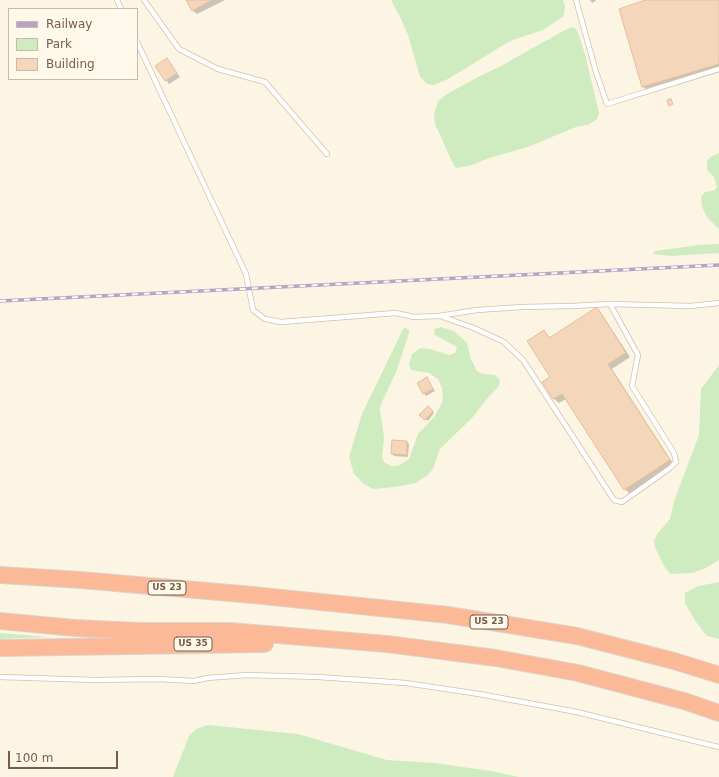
<!DOCTYPE html>
<html>
<head>
<meta charset="utf-8">
<style>
  body { margin:0 }
  #map { position:relative; width:719px; height:777px; overflow:hidden; background:#fdf5e4; font-family:"DejaVu Sans",sans-serif }
  canvas { display:block }
  .legend { position:absolute; left:8px; top:8px; width:130px; height:72px; box-sizing:border-box; background:#fff9eb; border:1px solid #c9baaa; margin:0; padding:5px 7px; list-style:none; font-size:12px; color:#775c48 }
  .legend li { display:flex; align-items:center; gap:8px; height:20px }
  .legend b { width:20px; border:1px solid #c9baaa }
  .scale { position:absolute; left:8px; top:751px; width:110px; height:18px; box-sizing:border-box; border:2px solid #775c48; border-top:0; padding-left:5px; font-size:12px; line-height:14px; white-space:nowrap; color:#775c48; -webkit-text-stroke:3px #fff9eb; paint-order:stroke }
</style>
</head>
<body>
<div id="map">
<canvas width="719" height="777"></canvas>
<ul class="legend">
<li><b style="height:5px;background:#b9a2c8"></b>Railway</li>
<li><b style="height:11px;background:#cfecc1"></b>Park</li>
<li><b style="height:11px;background:#f4d6ba"></b>Building</li>
</ul>
<div class="scale">100 m</div>
</div>
<script>
const context = document.querySelector('canvas').getContext('2d');
context.lineJoin = 'round';
function fillPath(path, color) { context.fillStyle = color; context.fill(path, 'evenodd'); }
const shape = rows => new Path2D(rows.map(r => 'M' + r).join(''));
function trace(path, color, width, dash) { context.strokeStyle = color; context.lineWidth = width; context.lineCap = dash ? 'butt' : 'round'; context.setLineDash(dash || []); context.stroke(path); }
function write(font, color, halo, rows, align = 'center') {
  context.font = font + ' "DejaVu Sans",sans-serif'; context.lineWidth = 4; context.setLineDash([]); context.textBaseline = 'middle'; context.strokeStyle = halo; context.fillStyle = color; for (const [text, x, y, turn = 0] of rows) {
    context.save(); context.translate(x, y); context.rotate((+turn || 0) * Math.PI / 180); context.textAlign = isNaN(turn) ? turn : align; if (halo) context.strokeText(text, 0, 0); context.fillText(text, 0, 0); context.restore();
  }
}
fillPath(shape([
  [391,0,563,0,565,6,564,16,543,30,510,41,448,79,434,85,427,84,420,77,408,35,401,19],
  [573,27,576,29,579,35,586,58,599,113,597,119,588,125,576,127,528,147,489,158,472,165,457,168,454,166,435,124,434,114,438,101,447,94,480,76,501,66,563,31],
  [719,153,719,229,707,217,702,207,701,197,705,192,715,190,717,187,714,177,707,170,707,160,712,156],
  [719,244,719,253,671,256,653,254,655,251,699,245],
  [404,327,409,330,409,333,397,370,382,402,380,409,384,437,382,458,385,463,392,466,398,466,409,459,418,434,434,417,442,403,443,398,442,388,438,379,429,373,411,370,409,364,412,354,420,348,430,349,449,355,455,353,457,347,435,335,434,329,441,327,454,331,467,343,471,359,477,371,483,374,495,375,500,380,499,386,486,400,472,418,440,449,433,469,428,475,416,483,395,487,373,489,364,484,354,474,349,457,362,414],
  [719,365,719,560,706,568,692,573,670,574,664,566,655,547,654,541,657,534,670,519,674,501,699,435,701,389],
  [719,582,719,639,707,636,696,622,685,603,685,593,698,586],
  [0,633,51,637,0,639],
  [208,725,298,734,387,760,435,763,491,771,519,777,173,777,189,736,196,729]
]), '#cfecc1');
fillPath(shape([
  [187,0,225,0,197,14,192,10],
  [590,0,595,0,596,1,592,3],
  [646,0,719,0,719,68,647,90,643,87,620,9],
  [167,59,180,77,169,84,156,66],
  [597,308,601,313,630,357,612,369,674,465,630,494,625,489,566,399,559,403,554,399,544,383,552,377,544,331,550,338],
  [427,378,435,391,426,396,418,383],
  [428,407,434,413,428,421,421,415],
  [393,441,407,442,409,444,408,457,394,456,392,454]
]), '#0003');
const building = shape([
  [186,0,212,0,192,11,186,0],
  [645,0,719,0,719,64,642,87,619,9,645,0],
  [167,58,177,73,165,81,155,66,167,58],
  [671,99,673,104,669,106,667,100,671,99],
  [597,307,626,353,608,364,670,460,624,490,562,394,553,399,542,382,550,377,527,341,544,330,549,338,597,307],
  [427,377,433,389,423,394,417,383,427,377],
  [428,406,433,411,425,420,419,415,428,406],
  [392,440,407,441,407,455,391,454,392,440]
]);
fillPath(building, '#f4d6ba');
trace(building, '#e8bd99', 1);
const lane = shape([
  [117,0,121,9],
  [144,0,179,49,218,69,265,82,327,154],
  [576,0,596,72,607,104,719,69],
  [137,42,246,274,253,310,265,319,281,322,396,313,414,317,439,316,477,310,522,307,572,306,610,304,690,306,719,303],
  [440,316,474,328,504,342,523,360,614,500,622,502,670,468,676,462,674,453,632,386,638,355,610,304],
  [0,677,95,680,158,679,194,681,207,678,247,675,318,677,406,683,479,694,577,712,719,747]
]);
const highway = shape([
  [0,575,81,580,253,595,448,615,577,636,674,661,719,675],
  [0,621,75,628,139,631,229,631,387,644,496,658,578,673,684,701,719,713],
  [0,648,265,644]
]);
trace(lane, '#d2c0ac', 6);
trace(highway, '#dcd5cf', 18);
trace(lane, '#fff', 4.5);
trace(highway, '#fbb997', 16);
const rail = shape([
  [0,301,719,265]
]);
trace(rail, '#b9a2c8', 3.5);
trace(rail, '#fff9eb', 2, [6]);
for (const [x, y, w] of [
  [167,588,38],
  [489,622,38],
  [193,644,38]
]) { const box = new Path2D(); box.roundRect(x - w / 2, y - 7, w, 14, 3); context.fillStyle = '#fff9eb'; context.fill(box); trace(box, '#775c48', 1); }
write('bold 9px', '#775c48', null, [
  ["US 23",167,588],
  ["US 23",489,622],
  ["US 35",193,644]
]);
</script>
</body>
</html>
